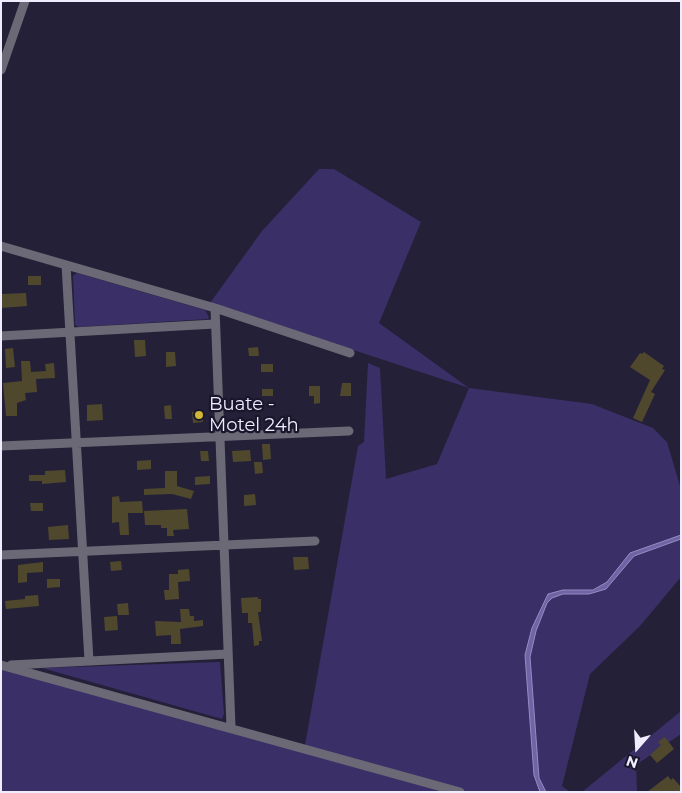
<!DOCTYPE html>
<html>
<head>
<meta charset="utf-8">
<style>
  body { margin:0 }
  #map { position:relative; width:682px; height:793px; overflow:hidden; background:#242037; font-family:Montserrat,sans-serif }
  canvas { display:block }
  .frame { position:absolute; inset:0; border:2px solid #efedfd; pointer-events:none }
  .north { position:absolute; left:612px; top:723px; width:50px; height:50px; -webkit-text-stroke:4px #1a172d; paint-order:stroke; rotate:199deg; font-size:14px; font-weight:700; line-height:20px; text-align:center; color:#efedfd }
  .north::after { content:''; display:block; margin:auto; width:18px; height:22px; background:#efedfd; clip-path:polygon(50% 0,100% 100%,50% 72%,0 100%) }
</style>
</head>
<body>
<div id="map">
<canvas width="682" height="793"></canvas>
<div class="frame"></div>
<div class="north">N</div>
</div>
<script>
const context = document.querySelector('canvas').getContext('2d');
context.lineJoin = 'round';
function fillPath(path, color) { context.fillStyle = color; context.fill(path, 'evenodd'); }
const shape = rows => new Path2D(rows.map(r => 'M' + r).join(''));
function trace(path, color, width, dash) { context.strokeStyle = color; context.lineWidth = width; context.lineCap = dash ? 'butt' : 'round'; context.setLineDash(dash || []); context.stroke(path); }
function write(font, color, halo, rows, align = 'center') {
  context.font = font + ' Montserrat,sans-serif'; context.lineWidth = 4.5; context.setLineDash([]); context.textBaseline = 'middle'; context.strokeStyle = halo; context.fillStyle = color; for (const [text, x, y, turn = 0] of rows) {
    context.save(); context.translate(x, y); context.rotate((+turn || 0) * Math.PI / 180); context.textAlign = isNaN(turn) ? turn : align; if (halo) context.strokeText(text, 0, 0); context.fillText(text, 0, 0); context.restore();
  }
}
fillPath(shape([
  [319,169,334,169,421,222,379,323,469,388,592,404,653,428,667,442,680,486,681,577,640,626,590,674,562,786,570,792,458,792,305,745,358,446,364,442,368,363,380,368,386,479,437,464,469,388,210,303,262,231],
  [77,273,205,310,209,317,208,319,79,327,75,325,73,276],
  [220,662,224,714,222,719,42,668],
  [1,669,450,792,1,792],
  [681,711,681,734,636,765,637,792,582,792]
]), '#3b2f67');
const water = shape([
  [681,535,681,539,634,556,606,589,589,594,563,594,552,598,547,603,536,631,530,657,539,778,546,792,540,792,534,775,525,655,532,628,548,594,563,590,593,590,607,582,630,553,681,535]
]);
fillPath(water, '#6f64a6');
trace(water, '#958dc0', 1);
fillPath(shape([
  [28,276,41,276,41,285,28,285],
  [26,293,27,306,1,308,1,294],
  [134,340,145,340,146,356,135,357],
  [258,347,259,356,249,356,248,348],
  [13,348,15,367,6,368,5,349],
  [166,352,175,352,176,366,166,367],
  [644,352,664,366,662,369,665,370,651,392,655,394,642,422,633,418,650,380,630,367,640,353,642,354],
  [21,361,30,361,31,372,46,371,45,364,54,363,55,378,36,379,37,392,25,393,26,400,17,403,17,416,6,416,3,383,22,381],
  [261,364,273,364,273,372,261,372],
  [342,383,351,383,351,396,340,396],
  [309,386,320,386,320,403,314,404,314,396,309,396],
  [262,389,273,389,273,396,262,396],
  [102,404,103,420,87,421,87,405],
  [171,405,172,419,165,419,164,406],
  [203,411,203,422,193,423,192,412],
  [262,444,270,444,271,459,263,460],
  [250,450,251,461,233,462,232,451],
  [200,451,208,451,209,461,201,461],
  [151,460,151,469,137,470,137,461],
  [254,462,262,462,263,473,255,474],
  [65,470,66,482,42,484,42,481,29,481,29,475,45,475,45,471],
  [165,471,177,471,177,486,194,491,191,499,172,494,144,495,144,489,165,488],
  [210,476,210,484,195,485,195,477],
  [255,494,256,505,244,506,244,495],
  [119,496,120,502,142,501,143,513,128,513,129,535,120,535,119,522,112,523,112,497],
  [30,503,43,503,43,511,31,511],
  [187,509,189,529,173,530,174,536,167,536,167,528,161,528,161,525,145,525,144,511],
  [68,525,69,539,49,540,48,527],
  [293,557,308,557,309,569,294,570],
  [121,561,122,570,111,571,110,562],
  [43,562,43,572,27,573,27,582,18,583,18,565],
  [189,569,190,581,178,582,179,599,165,600,164,590,169,590,169,574,178,574,178,570],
  [47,579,60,579,60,587,47,588],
  [38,595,39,606,6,609,5,601,25,599,25,596],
  [258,597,258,599,261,599,261,612,258,612,262,641,259,641,259,645,254,646,252,623,248,623,248,613,242,613,241,598],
  [128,603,129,615,118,615,117,604],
  [180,609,189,609,190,616,194,616,194,621,203,620,203,626,180,629,181,644,171,644,171,635,156,636,155,621,181,622],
  [117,616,118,630,105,631,104,617],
  [665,737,674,749,657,763,650,755,661,745,658,742],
  [668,776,671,780,673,778,681,787,681,792,647,792]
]), '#4f482d');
trace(shape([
  [1,70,25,1],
  [1,246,215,308,350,353],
  [66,265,89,661],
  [215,308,231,727],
  [1,336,215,324],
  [1,446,349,431],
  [1,555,315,541],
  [1,665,460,792],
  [11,665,228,654]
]), '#6a6975', 9);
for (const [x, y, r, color] of [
  [199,415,5,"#d4b635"]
]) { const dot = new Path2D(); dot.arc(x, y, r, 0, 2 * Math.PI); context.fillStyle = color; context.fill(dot); trace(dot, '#1a172d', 2); }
write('18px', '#efedfd', '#1a172d', [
  ["Buate -",209,405],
  ["Motel 24h",209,426]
], 'left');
</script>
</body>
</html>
